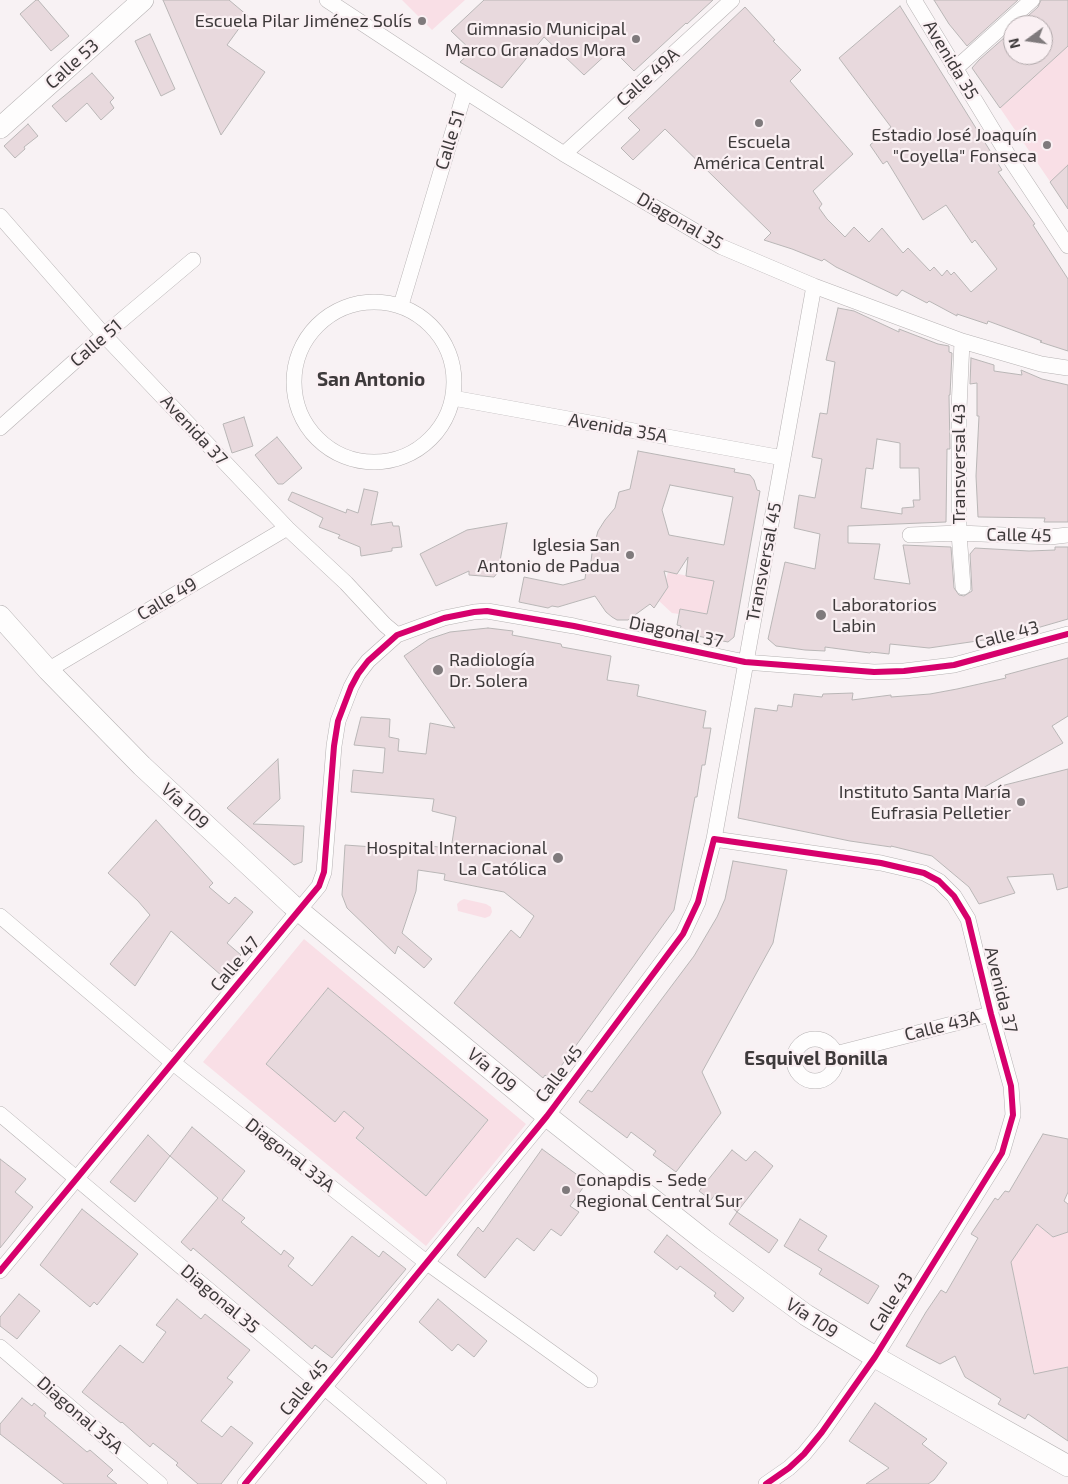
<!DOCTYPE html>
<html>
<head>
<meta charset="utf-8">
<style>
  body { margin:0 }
  #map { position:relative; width:1068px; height:1484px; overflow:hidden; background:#f8f2f4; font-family:"Exo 2",sans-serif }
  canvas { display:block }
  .north { position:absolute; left:1003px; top:15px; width:50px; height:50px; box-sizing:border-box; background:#faf0f3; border:1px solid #afa7a9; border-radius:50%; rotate:256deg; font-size:14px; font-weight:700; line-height:20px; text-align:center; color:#3e3a3b }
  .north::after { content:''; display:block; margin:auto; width:18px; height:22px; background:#7f7a7c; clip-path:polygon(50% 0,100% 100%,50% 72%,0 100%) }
</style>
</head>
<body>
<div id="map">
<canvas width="1068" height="1484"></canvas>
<div class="north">N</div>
</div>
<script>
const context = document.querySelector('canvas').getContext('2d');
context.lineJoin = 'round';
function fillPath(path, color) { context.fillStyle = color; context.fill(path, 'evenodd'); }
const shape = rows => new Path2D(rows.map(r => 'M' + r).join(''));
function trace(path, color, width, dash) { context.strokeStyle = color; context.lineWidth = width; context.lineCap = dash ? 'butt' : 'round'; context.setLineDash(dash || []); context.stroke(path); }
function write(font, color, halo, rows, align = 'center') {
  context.font = font + ' "Exo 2",sans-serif'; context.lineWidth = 4.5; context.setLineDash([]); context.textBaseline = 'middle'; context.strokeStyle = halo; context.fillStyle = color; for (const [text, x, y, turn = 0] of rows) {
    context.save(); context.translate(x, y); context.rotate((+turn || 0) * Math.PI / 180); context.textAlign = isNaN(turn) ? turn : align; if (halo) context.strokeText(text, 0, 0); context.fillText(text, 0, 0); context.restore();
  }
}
fillPath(shape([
  [402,0,465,0,432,30],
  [1068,46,1068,208,1000,108],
  [668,572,714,581,707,614,681,609,679,614,672,613,659,601,668,587,666,579],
  [464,899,486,904,491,907,492,912,490,916,485,918,458,911,457,904,460,901],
  [304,939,526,1124,426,1246,203,1062],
  [328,988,488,1120,426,1196,356,1139,364,1128,344,1111,335,1121,266,1064],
  [1036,1224,1053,1237,1068,1232,1068,1370,1066,1367,1053,1370,1054,1377,1035,1375,1009,1253]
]), '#f9dfe6');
const building = shape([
  [36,0,38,0,69,36,51,51,20,14,36,0],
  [163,0,229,0,248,16,227,45,265,72,221,135,163,0],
  [484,0,713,0,687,24,686,23,634,71,612,49,584,75,544,37,502,88,460,62,472,51,451,31,484,0],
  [934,0,1018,0,967,46,949,24,934,0],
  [1041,0,1068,0,1068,46,1000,108,972,68,979,60,1013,30,1013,55,1043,55,1043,25,1018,25,1038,7,1041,0],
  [900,6,1002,170,998,172,1035,224,1033,225,1068,279,1068,351,1040,342,1042,341,988,321,987,324,957,314,957,316,929,301,927,303,902,290,897,296,836,267,824,259,822,261,792,249,764,240,771,233,665,129,633,160,621,148,640,130,628,118,745,7,775,40,773,41,801,70,790,81,853,154,813,191,822,204,819,208,827,219,845,237,854,227,869,242,882,228,903,253,908,248,930,271,934,267,942,276,947,270,951,275,954,272,971,292,997,269,975,240,972,243,946,205,923,220,887,161,883,164,870,145,891,127,839,58,900,6],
  [150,34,175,89,161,96,135,41,150,34],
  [92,73,114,98,110,102,114,108,101,120,87,103,66,122,52,106,92,73],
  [28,124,38,136,24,147,25,149,15,158,4,146,28,124],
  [1068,165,1068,209,1050,182,1068,165],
  [838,308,854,311,899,332,899,329,938,344,949,346,949,352,952,353,950,395,949,395,950,449,947,449,946,522,848,526,848,543,880,544,874,579,910,584,903,545,951,547,954,588,959,595,964,596,972,591,970,554,975,548,1029,551,1055,550,1055,547,1068,547,1068,619,992,641,991,639,929,648,890,644,889,654,871,652,870,653,825,647,825,651,805,650,776,646,768,639,785,562,815,569,820,534,794,528,799,495,815,498,822,459,812,457,820,413,827,414,835,362,826,360,838,308],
  [877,439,900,443,900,468,919,468,920,500,913,500,914,507,902,508,902,514,861,508,866,468,873,469,877,439],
  [971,358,994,365,994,371,1022,375,1021,370,1042,379,1068,385,1068,522,1044,522,1045,518,978,517,976,476,979,416,977,416,977,383,970,384,971,358],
  [244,417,253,446,232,453,223,424,244,417],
  [277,437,302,468,283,484,278,484,255,455,277,437],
  [638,451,735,469,734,472,750,475,754,480,757,490,760,491,734,637,728,642,692,635,692,632,680,630,681,626,677,625,680,609,707,614,714,581,686,576,688,557,677,574,664,571,668,587,654,608,650,604,628,620,617,620,612,617,606,612,595,596,558,607,552,606,548,608,519,602,524,577,563,585,585,579,586,571,590,570,592,553,598,531,605,520,615,508,619,492,630,489,638,451],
  [670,485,733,497,724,545,669,535,662,510,670,485],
  [364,489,378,492,371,525,392,522,393,526,399,526,402,547,392,548,392,551,361,556,360,547,338,538,340,535,319,527,323,518,288,500,292,492,346,513,347,509,358,513,364,489],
  [507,523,498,572,494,577,469,575,469,571,436,586,420,554,467,530,507,523],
  [488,628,513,631,512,635,561,644,562,647,611,656,607,680,639,685,637,696,706,711,703,728,711,728,705,765,702,765,697,797,695,797,674,910,551,1080,545,1075,543,1078,454,1003,511,930,520,938,534,916,504,892,444,880,445,874,418,870,416,891,402,933,432,959,424,968,398,946,395,954,347,908,342,895,345,845,431,851,432,846,451,849,456,817,432,811,434,799,351,792,353,770,383,773,385,748,354,745,361,717,390,719,389,737,399,739,398,751,426,754,430,723,455,728,404,656,429,639,450,632,488,628],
  [1068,658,1068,716,1052,726,1063,743,981,789,981,791,1068,769,1068,887,1057,890,1053,874,1007,877,1015,893,979,904,969,887,932,856,891,846,891,847,850,841,738,818,755,708,777,711,778,705,792,707,794,694,822,697,823,694,853,693,852,700,891,695,891,697,930,694,957,689,1006,678,1005,675,1068,658],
  [278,759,280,799,253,824,304,826,302,862,294,865,227,808,278,759],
  [156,820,213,883,209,887,229,904,235,897,253,912,227,943,241,955,222,976,171,931,135,986,110,964,150,915,138,901,108,873,156,820],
  [733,861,787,870,773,943,702,1072,721,1113,676,1172,653,1155,656,1151,631,1132,627,1138,579,1102,588,1090,592,1092,694,956,717,917,725,899,733,861],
  [328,988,488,1120,426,1196,356,1138,364,1128,344,1111,335,1122,266,1064,328,988],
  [192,1127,245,1171,222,1200,245,1218,241,1222,281,1255,284,1250,294,1258,288,1266,312,1286,352,1236,379,1257,383,1251,406,1269,332,1358,315,1345,312,1349,193,1248,191,1251,181,1242,218,1198,170,1156,192,1127],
  [1043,1134,1068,1139,1068,1192,1064,1201,1068,1204,1068,1232,1053,1237,1037,1224,1011,1262,1034,1374,1068,1367,1068,1441,1028,1414,1025,1419,998,1404,1001,1399,965,1377,955,1356,940,1364,906,1346,926,1312,941,1290,946,1293,978,1238,971,1234,995,1198,998,1200,1005,1191,1009,1192,1043,1134],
  [148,1135,170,1156,135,1202,110,1182,148,1135],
  [542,1149,587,1182,570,1206,579,1212,561,1236,551,1229,534,1251,517,1238,485,1278,457,1255,478,1227,483,1232,542,1149],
  [732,1150,746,1161,755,1151,773,1166,737,1212,716,1193,711,1200,699,1191,732,1150],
  [0,1159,26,1179,15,1192,33,1207,0,1248,0,1159],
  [82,1209,138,1254,97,1305,94,1302,90,1307,40,1265,82,1209],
  [737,1212,778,1240,769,1253,729,1224,737,1212],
  [800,1219,827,1236,818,1250,879,1286,868,1304,819,1274,822,1269,784,1246,800,1219],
  [667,1235,744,1298,733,1312,714,1296,716,1293,680,1266,677,1270,654,1252,667,1235],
  [19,1294,40,1311,17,1339,0,1326,0,1317,19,1294],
  [177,1299,201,1319,205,1314,250,1350,227,1378,233,1382,201,1421,222,1437,231,1426,253,1443,221,1484,198,1484,176,1465,178,1463,153,1443,150,1447,122,1422,121,1423,82,1392,120,1345,143,1363,166,1332,156,1325,177,1299],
  [438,1299,487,1341,474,1357,458,1344,452,1351,419,1322,438,1299],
  [22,1398,32,1406,34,1403,46,1413,44,1416,87,1452,90,1450,113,1470,107,1476,117,1484,64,1484,0,1434,0,1424,22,1398],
  [875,1403,927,1439,922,1444,947,1463,934,1480,928,1484,866,1484,889,1468,849,1441,875,1403]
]);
fillPath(building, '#e8d9dd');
trace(building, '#b9b6b6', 1);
const street = shape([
  [327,0,465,91,564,154,722,247,814,286,962,341,1041,364,1068,368],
  [914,0,1011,160,1068,246],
  [955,69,1032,0],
  [564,154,732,0],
  [0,216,104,335,287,528,346,583,385,625,397,635],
  '294 382a80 80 0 1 1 160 0a80 80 0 1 1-160 0Z',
  [401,305,465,91],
  [962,341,959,409,959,533,963,587],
  [453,398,783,458],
  [0,428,104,335,193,260],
  [910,535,959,533,1050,537,1068,535],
  [48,670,287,528],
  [714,839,814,286],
  [0,916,172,1062,426,1262,590,1380],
  '794 1060a21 21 0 1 1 42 0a21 21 0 1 1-42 0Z',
  [835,1054,991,1014],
  [0,1114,439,1484],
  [0,1271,319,886,324,872,334,746,338,721,351,687,358,674,368,661,397,635,444,618,474,612,487,611,574,626,745,662,874,672,904,671,954,665,1068,634],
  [0,1347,160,1484],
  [245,1484,547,1116,683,934,698,902,714,839,881,863,924,873,939,881,954,896,968,919,991,1014,1011,1086,1012,1100,1013,1115,1002,1153,875,1357,822,1432,804,1454,789,1468,766,1484]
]);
const secondary = shape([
  [0,128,143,0],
  [0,616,48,670,142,766,291,904,547,1116,704,1240,806,1315,875,1357,1068,1466]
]);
trace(street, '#b7b3b4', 16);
trace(secondary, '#b7b3b4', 22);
trace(street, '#fefdfd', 15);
trace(secondary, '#fefdfd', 21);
trace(shape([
  [0,1271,319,886,324,872,334,746,338,721,351,687,358,674,368,661,397,635,444,618,474,612,487,611,574,626,745,662,874,672,904,671,954,665,1068,634],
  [245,1484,547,1116,683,934,698,902,714,839,881,863,924,873,939,881,954,896,968,919,991,1014,1011,1086,1012,1100,1013,1115,1002,1153,875,1357,822,1432,804,1454,789,1468,766,1484]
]), '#d6006c', 6);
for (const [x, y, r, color] of [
  [422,21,5,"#7f7a7c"],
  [636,39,5,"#7f7a7c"],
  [759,123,5,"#7f7a7c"],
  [1047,145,5,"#7f7a7c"],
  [630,555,5,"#7f7a7c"],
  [821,615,6,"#7f7a7c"],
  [438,670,6,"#7f7a7c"],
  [1021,802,5,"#7f7a7c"],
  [558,858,6,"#7f7a7c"],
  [566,1190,5,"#7f7a7c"]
]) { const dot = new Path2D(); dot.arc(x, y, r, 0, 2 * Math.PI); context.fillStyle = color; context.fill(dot); trace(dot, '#faf0f3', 2); }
write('18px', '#3e3a3b', '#faf0f3', [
  ["Escuela Pilar Jiménez Solís",412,21],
  ["Gimnasio Municipal",626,29],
  ["Marco Granados Mora",626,50],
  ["Estadio José Joaquín",1037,135],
  ["\"Coyella\" Fonseca",1037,156],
  ["Escuela",759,142,"center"],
  ["América Central",759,163,"center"],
  ["Iglesia San",620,545],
  ["Antonio de Padua",620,566],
  ["Laboratorios",832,605,"left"],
  ["Labin",832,626,"left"],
  ["Radiología",449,660,"left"],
  ["Dr. Solera",449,681,"left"],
  ["Instituto Santa María",1011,792],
  ["Eufrasia Pelletier",1011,813],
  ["Hospital Internacional",547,848],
  ["La Católica",547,869],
  ["Conapdis - Sede",576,1180,"left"],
  ["Regional Central Sur",576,1201,"left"]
], 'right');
write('18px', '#3e3a3b', '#faf0f3', [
  ["Avenida 35",951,60,59],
  ["Calle 53",72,64,-42],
  ["Calle 49A",648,77,-42],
  ["Calle 51",450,140,-73],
  ["Diagonal 35",680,221,30],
  ["Calle 51",96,343,-41],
  ["Avenida 35A",618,428,10],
  ["Avenida 37",194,430,47],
  ["Transversal 43",959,464,-90],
  ["Calle 45",1019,535,1],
  ["Transversal 45",764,562,-79],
  ["Calle 49",167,599,-31],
  ["Diagonal 37",676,632,12],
  ["Calle 43",1007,635,-15],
  ["Vía 109",185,806,43],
  ["Calle 47",235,964,-50],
  ["Avenida 37",1001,990,76],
  ["Calle 43A",942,1026,-14],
  ["Vía 109",492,1070,40],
  ["Calle 45",559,1074,-53],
  ["Diagonal 33A",290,1155,38],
  ["Diagonal 35",220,1299,40],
  ["Calle 43",891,1302,-58],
  ["Vía 109",812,1318,33],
  ["Calle 45",304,1388,-51],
  ["Diagonal 35A",80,1415,41]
]);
write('bold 19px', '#3e3a3b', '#faf0f3', [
  ["San Antonio",371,380],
  ["Esquivel Bonilla",816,1059]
]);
</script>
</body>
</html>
